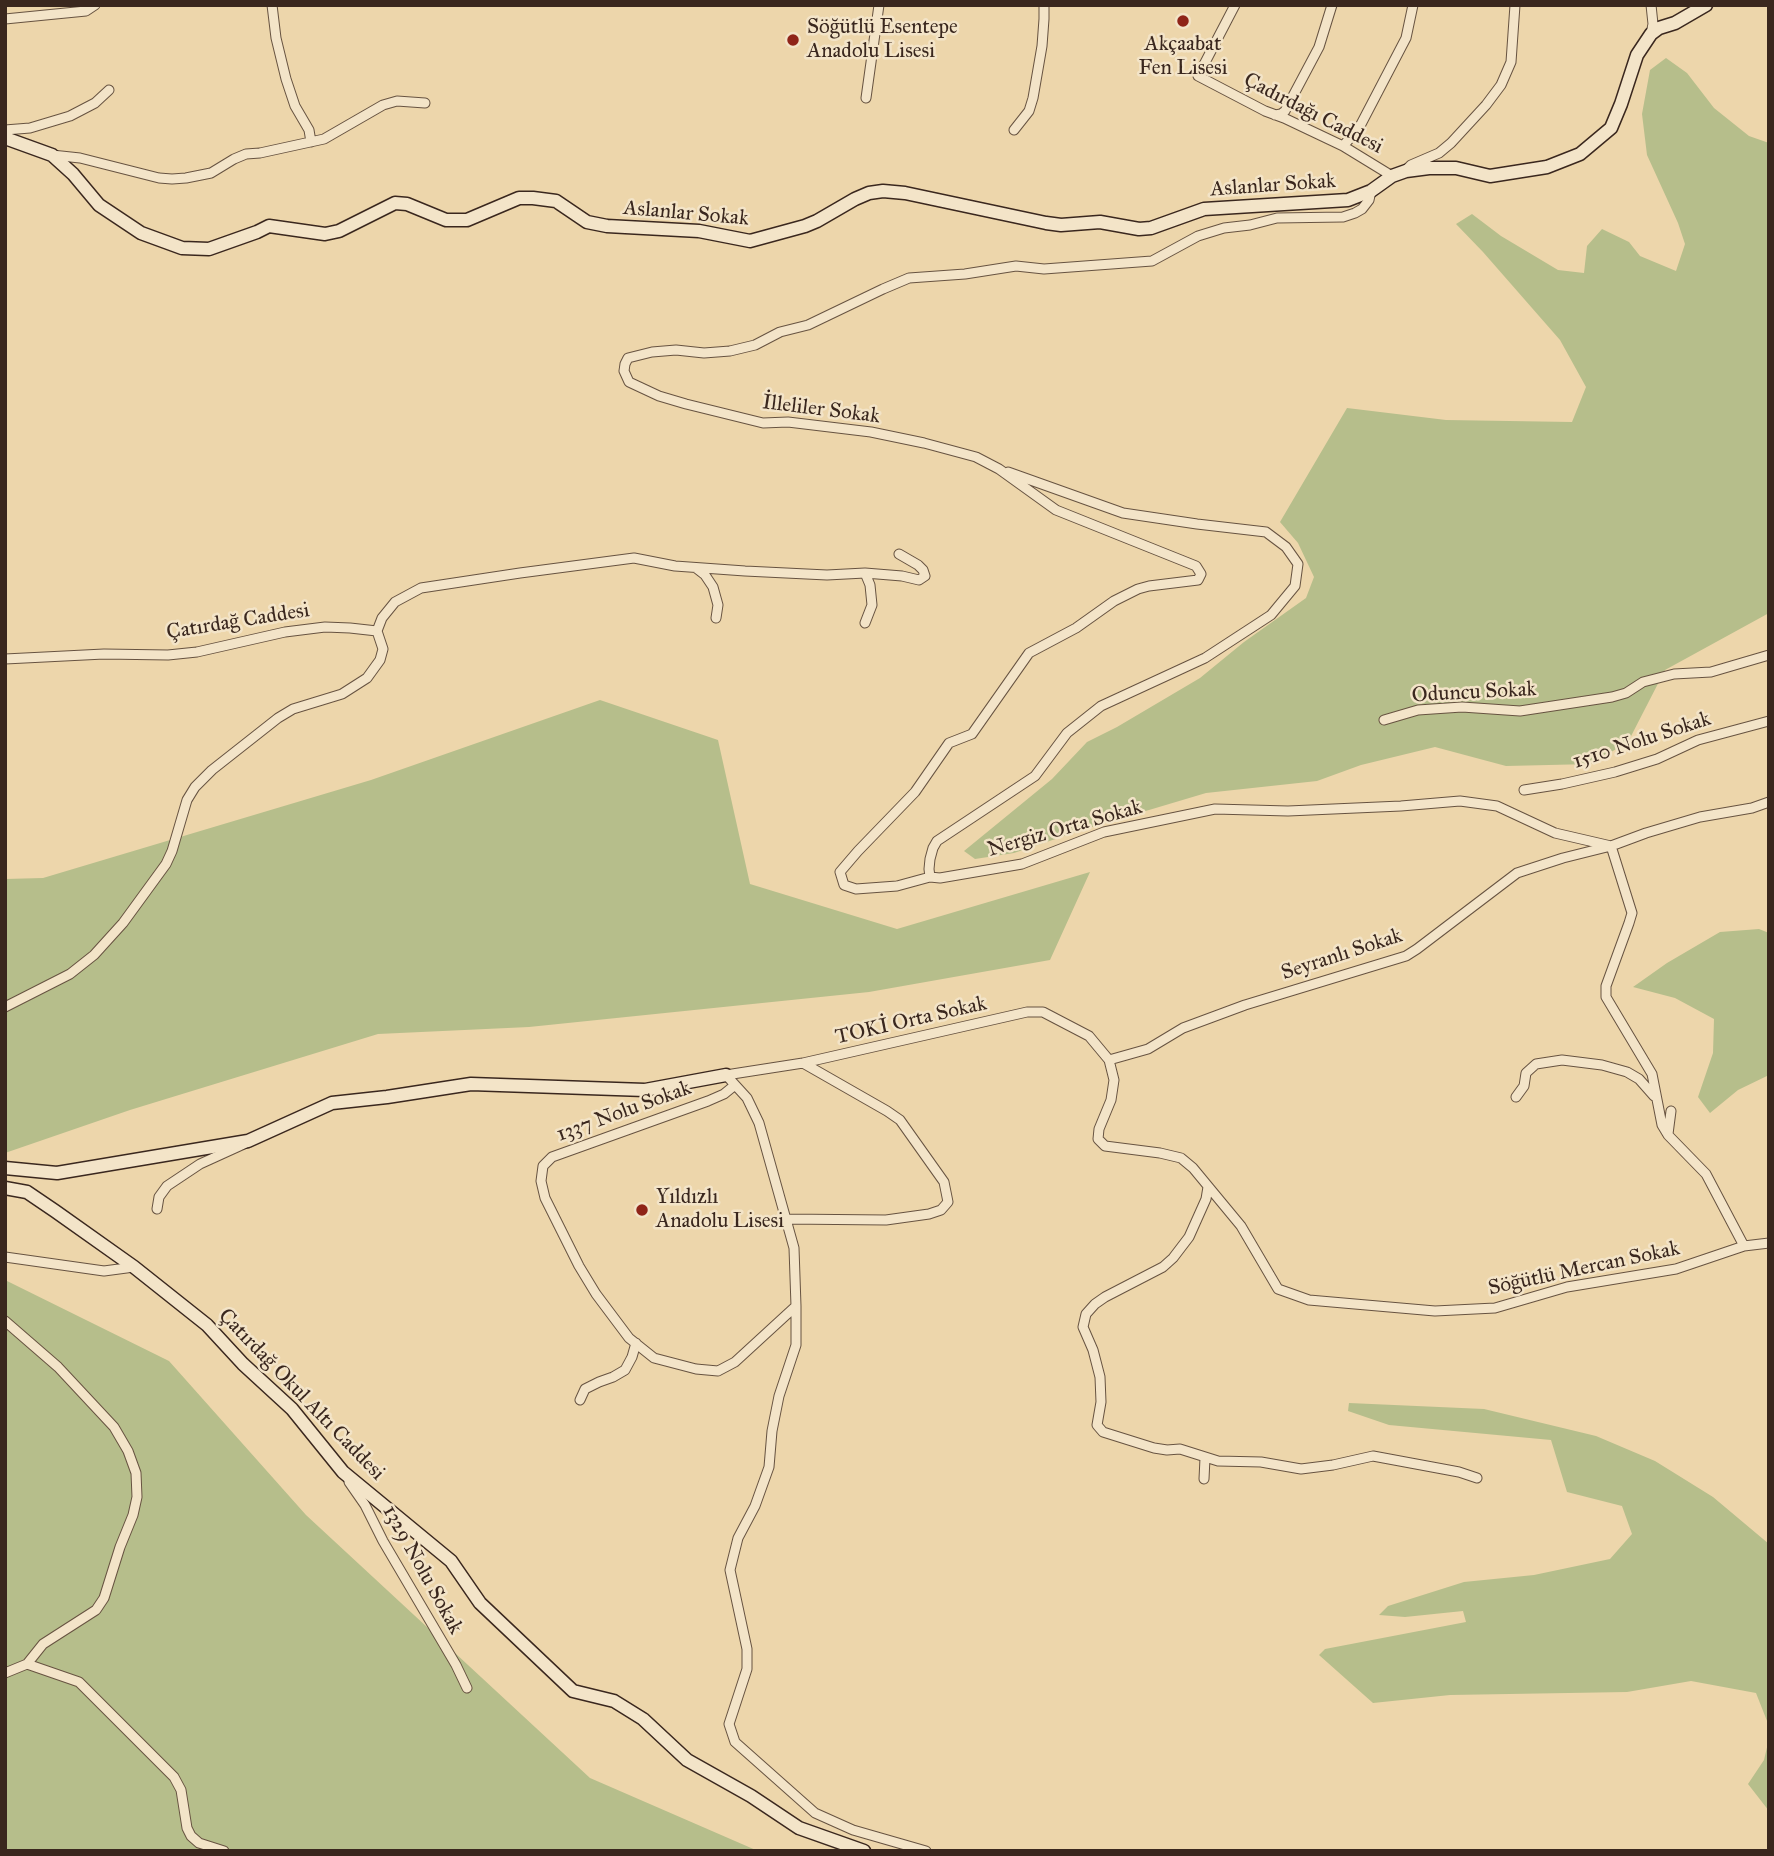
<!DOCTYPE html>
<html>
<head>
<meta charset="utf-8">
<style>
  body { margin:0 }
  #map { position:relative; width:1774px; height:1856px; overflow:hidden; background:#edd6ab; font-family:"IM FELL Great Primer",serif }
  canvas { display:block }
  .frame { position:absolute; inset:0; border:7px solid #3a271e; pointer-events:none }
</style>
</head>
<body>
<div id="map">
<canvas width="1774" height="1856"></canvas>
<div class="frame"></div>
</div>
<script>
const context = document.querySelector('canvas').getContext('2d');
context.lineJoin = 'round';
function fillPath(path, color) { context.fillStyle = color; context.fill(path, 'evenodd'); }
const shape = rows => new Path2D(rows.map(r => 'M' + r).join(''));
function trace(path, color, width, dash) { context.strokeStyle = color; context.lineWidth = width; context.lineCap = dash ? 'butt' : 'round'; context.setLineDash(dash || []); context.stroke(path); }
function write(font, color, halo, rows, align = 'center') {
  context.font = font + ' "IM FELL Great Primer",serif'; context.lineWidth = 5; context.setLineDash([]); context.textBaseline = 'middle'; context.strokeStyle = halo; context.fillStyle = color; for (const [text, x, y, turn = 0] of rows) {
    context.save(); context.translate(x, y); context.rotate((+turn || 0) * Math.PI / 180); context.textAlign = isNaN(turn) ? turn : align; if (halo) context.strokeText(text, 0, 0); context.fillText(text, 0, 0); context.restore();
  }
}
fillPath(shape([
  [1666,58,1687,73,1714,108,1749,136,1769,143,1769,613,1665,670,1628,742,1591,764,1506,766,1435,747,1361,765,1317,781,1206,793,1082,830,1014,853,975,859,964,851,1052,779,1087,742,1117,727,1200,678,1244,642,1306,598,1314,577,1298,543,1280,522,1347,408,1446,420,1572,422,1586,387,1560,340,1483,252,1456,224,1472,214,1501,236,1558,270,1584,273,1587,246,1602,229,1629,242,1640,256,1676,271,1685,244,1678,223,1647,155,1642,114,1650,70],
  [600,700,718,740,750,884,897,929,1090,872,1050,960,869,992,529,1027,378,1034,130,1110,5,1153,5,879,43,878,371,780],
  [1759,929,1769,933,1769,1075,1738,1090,1710,1113,1698,1097,1713,1053,1714,1019,1675,998,1633,987,1667,963,1720,932],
  [5,1280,169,1361,306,1515,590,1778,758,1851,5,1851],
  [1349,1403,1484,1409,1596,1436,1655,1461,1713,1497,1769,1544,1769,1726,1756,1693,1691,1681,1627,1692,1450,1695,1373,1703,1319,1655,1325,1649,1466,1622,1463,1611,1405,1617,1379,1615,1388,1606,1464,1582,1534,1575,1610,1559,1632,1534,1622,1506,1567,1492,1551,1440,1389,1425,1348,1411],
  [1769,1739,1769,1811,1748,1784,1764,1760]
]), '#b6be8b');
const street = shape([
  [272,5,276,38,286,79,295,106,309,130,311,142],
  [1235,5,1198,76,1265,111,1284,118,1343,146,1392,176],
  [1651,5,1653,24,1651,34],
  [5,19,86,11,95,5],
  [866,98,879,5],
  [1275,115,1281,114,1285,111,1319,47,1332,5],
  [5,130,30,128,70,116,95,103,109,90],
  [1014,130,1029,111,1033,98,1042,46,1044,19,1044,5],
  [1343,146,1359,128,1406,38,1413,5],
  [52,155,80,158,159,178,172,179,186,178,211,173,234,159,246,154,260,153,324,139,383,105,397,101,425,103],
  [1406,170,1411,165,1439,153,1451,143,1486,105,1501,85,1511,62,1515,5],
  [1008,472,1123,513,1197,524,1266,532,1286,547,1298,564,1295,586,1271,615,1205,658,1101,706,1067,733,1035,776,937,841,933,848,930,859,929,869,930,877,940,878,1022,864,1104,832,1215,809,1288,811,1401,806,1460,801,1497,806,1555,833,1611,846],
  [696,568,705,575,713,587,718,605,716,618],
  [865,573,870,585,872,605,865,623],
  [377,631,382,618,395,602,421,588,520,573,634,558,675,566,745,571,827,575,865,573,902,576,919,580,925,576,923,570,918,565,899,554],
  [5,659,104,654,168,655,197,652,285,632,325,627,350,628,377,631],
  [1384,720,1418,710,1462,707,1520,711,1612,697,1626,693,1643,682,1674,674,1711,672,1769,655],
  [1524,790,1562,784,1615,772,1657,759,1698,740,1769,721],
  [1611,846,1632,913,1629,923,1606,986,1606,997,1652,1074,1662,1125,1668,1135,1706,1174,1744,1246],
  [930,877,897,886,856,889,844,885,840,872,858,851,915,792,949,743,972,734,1029,653,1076,628,1114,601,1138,589,1149,586,1198,580,1201,574,1196,566,1056,510,999,469,976,457,924,443,871,432,788,422,763,423,686,404,659,396,629,382,624,371,625,364,628,358,652,352,676,350,704,353,730,351,755,345,780,332,808,325,883,289,909,278,965,274,1016,266,1044,269,1152,261,1198,236,1224,228,1250,225,1277,218,1343,217,1355,213,1362,209,1369,200,1371,191],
  [5,1007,70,974,94,955,123,923,166,864,172,851,187,800,195,787,212,770,278,718,293,709,342,694,367,678,380,660,383,649,377,631],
  [1109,1060,1148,1049,1183,1028,1245,1005,1406,956,1417,949,1517,873,1563,858,1611,846,1646,833,1700,817,1752,808,1769,802],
  [726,1075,803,1063,1027,1012,1043,1012,1089,1036,1109,1060,1114,1080,1111,1100,1099,1129,1098,1139,1105,1146,1160,1153,1181,1158,1193,1168,1241,1226,1278,1289,1309,1300,1435,1311,1495,1308,1567,1287,1676,1269,1744,1246,1769,1243],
  [726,1075,747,1098,759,1123,794,1248,796,1306,796,1345,779,1396,772,1431,769,1467,755,1506,738,1538,730,1570,747,1649,747,1669,729,1724,735,1742,815,1813,853,1830,926,1851],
  [735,1085,724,1094,708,1101,552,1157,543,1166,541,1181,545,1198,579,1266,596,1294,629,1338,654,1358,696,1369,718,1371,735,1362,796,1306],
  [1516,1097,1524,1086,1526,1073,1536,1064,1562,1060,1602,1065,1627,1072,1639,1079,1654,1096],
  [1668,1134,1671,1111],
  [1208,1187,1206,1199,1189,1237,1173,1258,1163,1267,1105,1297,1095,1304,1086,1314,1083,1327,1093,1350,1100,1377,1101,1402,1097,1425,1103,1432,1154,1448,1167,1450,1180,1449,1218,1461,1261,1462,1301,1469,1333,1465,1373,1456,1459,1472,1477,1478],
  [157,1209,159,1197,167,1186,200,1164,244,1144],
  [786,1219,886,1220,929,1214,941,1210,948,1202,944,1182,900,1120,887,1111,803,1063],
  [5,1257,104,1271,134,1267],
  [5,1321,58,1367,114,1427,128,1451,136,1473,137,1497,133,1515,120,1547,104,1598,96,1610,43,1644,27,1664,5,1673],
  [580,1400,585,1389,599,1382,613,1377,625,1370,632,1357,636,1343],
  [1204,1479,1205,1458],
  [349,1482,365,1505,383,1541,456,1665,467,1688],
  [27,1664,79,1682,174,1777,181,1790,187,1828,191,1836,199,1843,224,1851]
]);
const secondary = shape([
  [5,138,52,155,73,174,99,205,141,233,182,248,209,249,257,232,269,226,325,234,339,231,395,203,407,204,446,220,467,220,519,198,533,198,556,201,587,222,607,226,699,231,750,241,805,226,817,221,855,199,869,193,883,191,905,193,1046,223,1061,225,1100,222,1139,229,1151,228,1204,209,1348,200,1371,191,1392,176,1406,171,1429,168,1456,168,1490,176,1547,167,1580,154,1611,128,1621,104,1637,55,1651,34,1659,28,1675,23,1706,5],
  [5,1168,57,1173,248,1141,332,1103,387,1097,471,1084,645,1090,726,1075],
  [5,1188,27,1192,55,1211,134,1267,207,1325,243,1364,292,1409,343,1472,451,1561,480,1603,573,1691,614,1701,643,1719,687,1760,751,1796,799,1828,864,1851]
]);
trace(street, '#675341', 11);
trace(secondary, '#3a271e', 15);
trace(street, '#f3e4c8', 9);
trace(secondary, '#f3e4c8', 12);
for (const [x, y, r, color] of [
  [1183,21,7,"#8f2418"],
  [793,40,7,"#8f2418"],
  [642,1210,7,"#8f2418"]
]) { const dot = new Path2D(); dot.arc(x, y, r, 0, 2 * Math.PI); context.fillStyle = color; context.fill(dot); trace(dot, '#f3e4c8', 2.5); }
write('21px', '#3a271e', '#f3e4c8', [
  ["Söğütlü Esentepe",807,28],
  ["Anadolu Lisesi",807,52],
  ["Akçaabat",1183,45,"center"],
  ["Fen Lisesi",1183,69,"center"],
  ["Yıldızlı",656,1198],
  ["Anadolu Lisesi",656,1222]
], 'left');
write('21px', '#3a271e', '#f3e4c8', [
  ["Çadırdağı Caddesi",1313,114,27],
  ["Aslanlar Sokak",1273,186,-4],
  ["Aslanlar Sokak",686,214,5],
  ["İlleliler Sokak",821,410,7],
  ["Çatırdağ Caddesi",238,622,-9],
  ["Oduncu Sokak",1474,693,-3],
  ["1510 Nolu Sokak",1642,741,-18],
  ["Nergiz Orta Sokak",1065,829,-16],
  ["Seyranlı Sokak",1342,955,-18],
  ["TOKİ Orta Sokak",911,1021,-13],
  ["1337 Nolu Sokak",624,1112,-20],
  ["Söğütlü Mercan Sokak",1584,1269,-12],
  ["Çatırdağ Okul Altı Caddesi",301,1395,46],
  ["1329 Nolu Sokak",422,1570,61]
]);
</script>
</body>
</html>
